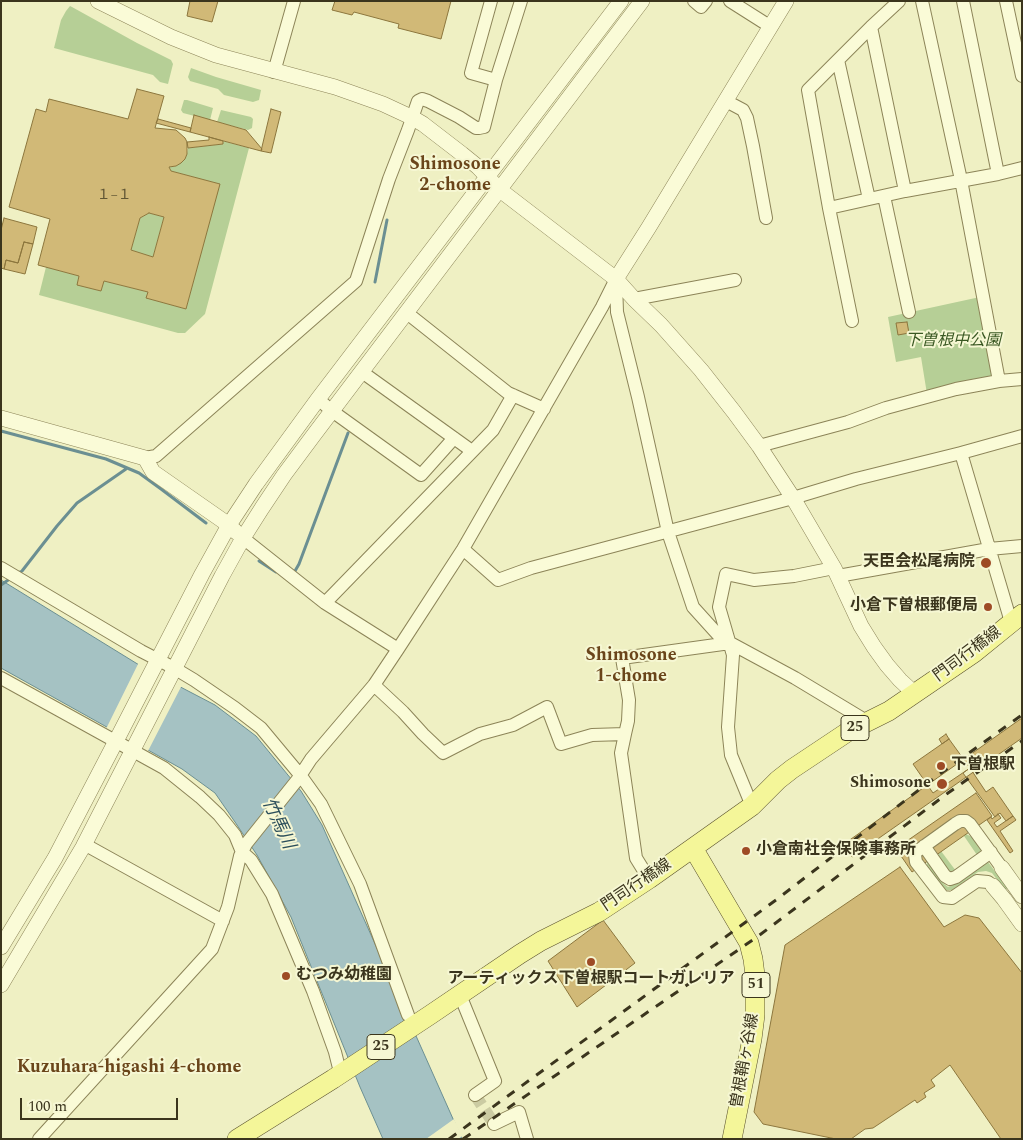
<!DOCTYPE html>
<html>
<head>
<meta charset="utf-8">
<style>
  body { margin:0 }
  #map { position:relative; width:1023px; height:1140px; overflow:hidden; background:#eff0c3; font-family:Spectral,serif }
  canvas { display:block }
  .frame { position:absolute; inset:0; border:2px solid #3b351d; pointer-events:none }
  .scale { position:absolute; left:20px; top:1098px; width:158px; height:22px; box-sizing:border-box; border:2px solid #3b351d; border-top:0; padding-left:6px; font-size:15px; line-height:18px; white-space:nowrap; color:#3b351d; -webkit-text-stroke:4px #f6f7d3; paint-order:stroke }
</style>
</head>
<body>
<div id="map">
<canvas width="1023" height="1140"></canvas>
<div class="frame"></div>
<div class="scale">100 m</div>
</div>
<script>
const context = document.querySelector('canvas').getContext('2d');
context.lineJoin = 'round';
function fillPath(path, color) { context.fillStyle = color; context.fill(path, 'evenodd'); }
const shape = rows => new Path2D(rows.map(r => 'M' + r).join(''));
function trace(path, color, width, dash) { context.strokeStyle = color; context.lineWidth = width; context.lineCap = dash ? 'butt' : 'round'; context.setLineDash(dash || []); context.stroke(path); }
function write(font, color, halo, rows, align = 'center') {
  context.font = font + ' Spectral,"Noto Sans JP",serif'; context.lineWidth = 4; context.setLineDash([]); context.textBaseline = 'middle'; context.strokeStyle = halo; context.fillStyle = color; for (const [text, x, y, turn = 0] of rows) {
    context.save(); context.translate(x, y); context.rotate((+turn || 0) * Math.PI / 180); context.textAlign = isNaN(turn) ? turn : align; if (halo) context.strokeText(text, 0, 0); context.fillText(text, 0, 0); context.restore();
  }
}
fillPath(shape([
  [70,6,72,7,137,43,171,60,173,64,168,84,160,82,153,75,54,48,61,20,66,11],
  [191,68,216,77,261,90,259,100,253,102,224,95,218,89,190,81,188,77],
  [184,100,187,100,213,108,210,120,183,113,181,110],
  [221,110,251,117,253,119,252,128,248,130,217,122],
  [223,141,249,148,205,314,185,333,178,333,39,295,46,267,79,276,78,285,101,291,104,281,148,292,147,298,186,309,219,184,171,171,169,167,176,166,185,159,187,154,188,148,223,144],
  [149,213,164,217,153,257,131,250,140,218],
  [980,297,996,378,927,394,921,357,896,362,888,317],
  [966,834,972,837,981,849,980,854,952,873,949,871,938,855,941,851,956,871,977,855,964,836],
  [928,861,944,884,948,887,952,885,988,862,1007,887,1007,889,1004,889,992,873,986,871,978,872,952,890,944,890,927,866,927,862]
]), '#b6cf96');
const water = shape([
  [1,580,144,668,215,705,256,736,301,791,322,825,462,1139,383,1139,360,1087,291,917,257,855,235,822,215,793,182,769,1,668,1,580]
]);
fillPath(water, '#a5c2c3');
trace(water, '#6b8f92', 1);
fillPath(shape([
  [139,662,182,685,148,751,148,753,106,729],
  [454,1119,462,1136,458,1139,426,1139]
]), '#eff0c3');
trace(shape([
  [375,282,387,220],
  [1,431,106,459,139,473,161,489,206,523],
  [259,561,276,572],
  [18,573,22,571,57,526,77,503,126,469],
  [292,573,295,571,299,564,348,433],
  [1,585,11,578]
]), '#6b8f92', 3);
const building = shape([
  [190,1,218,1,212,22,187,16,190,1],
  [335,1,451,1,441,39,398,28,399,24,354,12,352,15,332,10,335,1],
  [137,89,164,96,155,128,176,130,185,138,187,142,187,154,185,159,181,163,176,166,169,167,171,171,220,184,186,309,146,298,148,292,104,281,101,291,77,285,79,276,38,265,50,219,9,207,36,109,46,112,49,99,128,119,137,89],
  [149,213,164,217,153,257,131,250,140,218,149,213],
  [271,109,281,112,271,153,261,151,271,109],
  [194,115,246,130,262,149,261,151,190,132,194,115],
  [158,119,191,128,190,132,156,123,158,119],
  [209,137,223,141,223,144,188,148,187,142,209,140,209,137],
  [4,218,37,227,33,244,24,242,18,263,6,260,4,269,1,268,1,230,4,218],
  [24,242,33,244,25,274,4,269,6,260,18,263,24,242],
  [907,322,909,333,898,335,896,323,907,322],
  [1022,718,1022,738,852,857,844,844,1022,718],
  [946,734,949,739,942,744,939,739,946,734],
  [949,739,970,768,933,793,913,764,949,739],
  [970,768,986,792,993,787,1013,816,1006,821,1000,813,995,817,963,773,970,768],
  [976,793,992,816,912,872,899,853,894,856,891,852,976,793],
  [998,814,1001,818,994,823,997,827,1013,816,1016,820,1000,831,1013,851,1010,853,987,820,991,817,992,819,998,814],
  [900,867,944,927,965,915,979,918,1022,973,1022,1139,1001,1139,950,1065,931,1080,935,1086,924,1093,926,1097,917,1103,915,1100,873,1128,865,1129,851,1139,836,1139,763,1124,754,1112,785,945,900,867],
  [603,920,635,963,577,1007,548,961,603,920]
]);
fillPath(building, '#d1b977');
trace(building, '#8c763d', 1);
trace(shape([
  [475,1095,494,1124]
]), '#cbcba2', 12, [12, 6]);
const minor = shape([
  [491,1,471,73,496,80],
  [694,1,701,7,706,1],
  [730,1,771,27],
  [899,1,871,27,808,90,829,208,905,191,998,174,1022,168],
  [922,1,961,180,999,381,1022,379],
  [963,1,998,174],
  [1006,1,1022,76],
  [871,27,905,191],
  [838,60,869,199],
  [274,72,294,1],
  [726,101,743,110,747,118,753,146,766,218],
  [884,196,909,312],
  [829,208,852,321],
  [616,282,617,312,638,397,668,532,693,607,721,638,795,678,868,722],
  [634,299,735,280],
  [407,313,508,393,544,409],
  [362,372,472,451],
  [318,399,332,411,421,475,454,438],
  [759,446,848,422,886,408,956,389,999,381],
  [961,453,1011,622],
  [145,458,156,456,356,281,389,179,408,130,418,101,422,99,428,101,459,117,476,128,479,128,484,127,496,80,521,1],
  [243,538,325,603,398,649],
  [463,549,498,580,531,568,793,498,856,479,961,453,1022,436],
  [1,568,141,651,174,668,194,680,235,708,261,728,301,776,321,804,360,884,408,1015],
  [838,576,989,549,1022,546],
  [325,603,493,430,513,395],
  [1,678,164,768,200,797,219,815,235,835,242,852,251,860,272,894,313,991,335,1052,339,1068],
  [374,685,403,712,423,734,443,753,480,734,513,725,547,707,561,744,592,735,625,734,621,753,636,858,649,879],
  [625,734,628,721,629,700,622,658,730,643],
  [752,806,731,755,728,727,733,655,719,607,726,574,754,580,794,576,834,568],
  [84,844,223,921],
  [924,846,945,876,950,879,956,877,991,852],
  [993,886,988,882,977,881,952,898,943,897,916,862,915,855,916,852,955,824,960,821,966,821,970,824,1002,868],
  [460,995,495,1081,475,1095],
  [494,1124,519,1112,527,1139],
  [39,1139,212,949,228,907,240,856,246,844,298,779,311,759,374,685,398,649,463,549,602,307,616,279]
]);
const tertiary = shape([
  [98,1,171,37,216,55,335,87,383,104,411,117,423,124,462,154,478,167,500,190,616,279,634,299,661,325,701,370,734,412,759,446,793,498,834,568,861,626,874,647,887,665,900,680,915,694],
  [616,279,649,227,786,1],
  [1,418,145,458,153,472,229,525,236,532],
  [1002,868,1022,896],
  [993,886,1004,899,1022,924],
  [1,947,55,858,116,741,202,574,229,525,256,484,318,399,621,1],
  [1,985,83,847,222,576,243,538,262,508,284,475,313,436,642,1]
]);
const primary = shape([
  [693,848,749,943,753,959,755,975,755,1015,752,1039,732,1139],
  [237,1139,333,1079,430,1015,520,954,541,941,599,912,649,879,752,806,778,780,792,769,849,731,889,711,974,653,1022,614]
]);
trace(minor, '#8c8458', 14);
trace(tertiary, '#8c8458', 16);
trace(primary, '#59502d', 20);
trace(minor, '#fafbd7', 12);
trace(tertiary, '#fafbd7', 15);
trace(primary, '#f4f699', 19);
trace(shape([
  [449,1139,776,900,937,776,1022,715],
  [463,1139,757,937,948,793,1022,741]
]), '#3b351d', 3, [9, 9]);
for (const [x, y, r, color] of [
  [986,563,6,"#9e4b25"],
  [988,607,5,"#9e4b25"],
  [941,766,5,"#9e4b25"],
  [942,784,6,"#9e4b25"],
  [746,851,5,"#9e4b25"],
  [591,962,5,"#9e4b25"],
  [286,976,5,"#9e4b25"]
]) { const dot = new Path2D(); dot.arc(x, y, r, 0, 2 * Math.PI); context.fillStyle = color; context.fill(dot); trace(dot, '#f6f7d3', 2); }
write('14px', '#605634', null, [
  ["１−１",114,196]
]);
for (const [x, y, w] of [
  [855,728,28],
  [756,985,28],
  [381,1047,28]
]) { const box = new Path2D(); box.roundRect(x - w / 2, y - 12.5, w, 25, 4); context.fillStyle = '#f6f7d3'; context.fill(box); trace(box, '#3b351d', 1); }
write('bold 15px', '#3b351d', null, [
  ["25",855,728],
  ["51",756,985],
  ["25",381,1047]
]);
write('italic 16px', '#3a5823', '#f6f7d3', [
  ["下曽根中公園",953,342]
]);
write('bold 16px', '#3b351d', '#f6f7d3', [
  ["天臣会松尾病院",975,563],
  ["小倉下曽根郵便局",978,607],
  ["下曽根駅",951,766,"left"],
  ["Shimosone",931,784],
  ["小倉南社会保険事務所",756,851,"left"],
  ["むつみ幼稚園",296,976,"left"],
  ["アーティックス下曽根駅コートガレリア",591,980,"center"]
], 'right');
write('16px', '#3b351d', '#f6f7d3', [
  ["門司行橋線",968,655,-37],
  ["門司行橋線",637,886,-34],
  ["曽根鞘ヶ谷線",746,1061,-80]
]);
write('bold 18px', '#6a451a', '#f6f7d3', [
  ["Shimosone",455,165],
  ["2-chome",455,186],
  ["Shimosone",631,656],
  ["1-chome",631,677],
  ["Kuzuhara-higashi 4-chome",129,1068]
]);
write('italic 18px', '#2c4f5b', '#f6f7d3', [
  ["竹馬川",277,824,65]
]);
</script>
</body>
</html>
